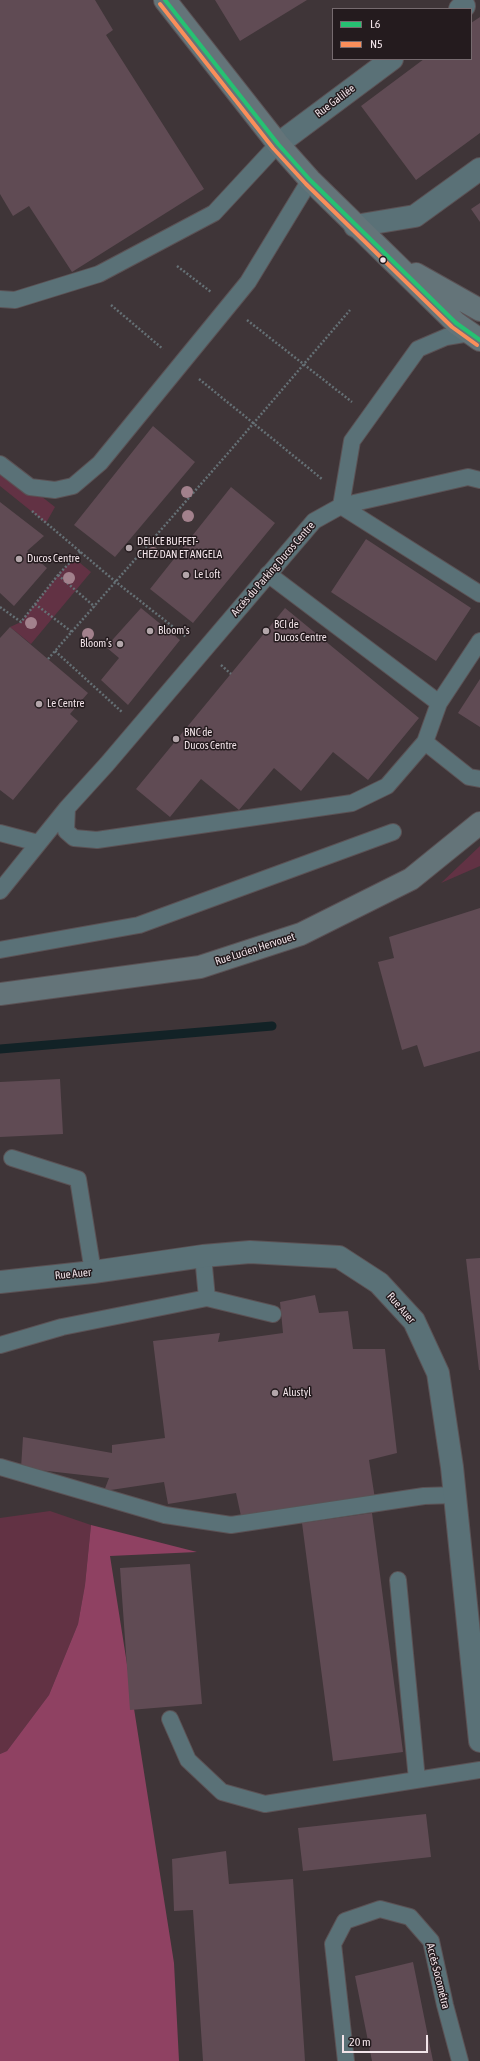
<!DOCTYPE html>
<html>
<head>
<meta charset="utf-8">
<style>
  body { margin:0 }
  #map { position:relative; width:480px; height:2061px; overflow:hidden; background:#3f3538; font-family:"Asap Condensed",sans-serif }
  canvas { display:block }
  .legend { position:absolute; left:332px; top:8px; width:140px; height:52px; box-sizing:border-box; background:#241b1e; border:1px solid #766b6f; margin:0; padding:5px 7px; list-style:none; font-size:12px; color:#f1e3e8 }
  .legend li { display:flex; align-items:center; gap:8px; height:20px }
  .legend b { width:20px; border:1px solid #766b6f }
  .scale { position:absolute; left:342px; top:2035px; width:86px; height:18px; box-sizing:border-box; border:2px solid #f1e3e8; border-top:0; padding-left:5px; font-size:12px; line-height:14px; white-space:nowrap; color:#f1e3e8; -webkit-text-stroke:3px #241b1e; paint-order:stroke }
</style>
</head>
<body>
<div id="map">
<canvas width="480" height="2061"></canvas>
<ul class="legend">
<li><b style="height:5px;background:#26c172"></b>L6</li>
<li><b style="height:5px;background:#fa8e5a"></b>N5</li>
</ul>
<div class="scale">20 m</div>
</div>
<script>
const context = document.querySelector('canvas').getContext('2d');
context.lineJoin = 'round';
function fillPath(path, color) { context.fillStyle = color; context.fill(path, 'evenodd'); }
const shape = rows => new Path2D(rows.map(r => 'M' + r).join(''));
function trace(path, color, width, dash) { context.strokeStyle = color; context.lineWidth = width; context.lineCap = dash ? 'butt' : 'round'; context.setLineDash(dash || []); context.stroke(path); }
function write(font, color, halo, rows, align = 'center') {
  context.font = font + ' "Asap Condensed",sans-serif'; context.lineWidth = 3; context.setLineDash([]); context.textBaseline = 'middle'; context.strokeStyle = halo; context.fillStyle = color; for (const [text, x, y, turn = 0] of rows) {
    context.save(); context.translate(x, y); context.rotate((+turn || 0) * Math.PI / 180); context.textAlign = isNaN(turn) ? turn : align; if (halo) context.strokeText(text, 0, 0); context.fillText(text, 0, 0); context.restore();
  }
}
fillPath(shape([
  [0,464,55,507,46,523,0,486],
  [74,558,91,572,31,644,10,627,21,622,58,575],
  [480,846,480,866,441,883],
  [50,1511,91,1525,85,1585,78,1624,49,1695,7,1751,0,1754,0,1518]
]), '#623244');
fillPath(shape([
  [91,1525,197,1552,110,1556,174,1963,179,2061,0,2061,0,1754,7,1751,49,1695,78,1624,85,1585]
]), '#8f4162');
trace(shape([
  [0,1049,272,1026]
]), '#122226', 9);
fillPath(shape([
  [0,0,95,0,113,30,106,35,204,189,72,272,29,206,13,216,0,194],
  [215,0,307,0,240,41],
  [480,17,480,133,416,180,361,106,424,59,471,59,471,23],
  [480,203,480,222,471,209],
  [153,426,195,462,115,557,74,525],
  [231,487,275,523,193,623,150,589],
  [0,502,44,536,27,551,47,568,14,606,0,593],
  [366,539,471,608,436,661,331,592],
  [141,608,180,640,128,705,101,680,119,658,106,647],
  [285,608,419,718,368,780,333,752,301,791,274,768,239,810,201,779,170,817,136,789],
  [10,627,88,693,70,714,78,721,13,800,0,790,0,638],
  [480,679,480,727,458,713],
  [480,908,480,1051,424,1067,417,1045,402,1050,378,962,394,958,389,937],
  [60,1079,63,1134,0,1137,0,1082],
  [480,1258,480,1370,479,1370,466,1259],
  [315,1295,319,1313,348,1311,353,1349,385,1349,397,1453,369,1460,375,1499,241,1516,236,1493,168,1504,164,1482,104,1491,109,1478,21,1468,23,1437,112,1453,112,1445,165,1438,153,1341,220,1333,218,1342,283,1333,280,1302],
  [372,1513,403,1752,333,1761,302,1523],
  [190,1564,202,1704,130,1710,120,1568],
  [426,1814,431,1857,303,1871,298,1828],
  [226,1851,229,1884,293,1879,305,2061,203,2061,193,1910,174,1911,172,1859],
  [413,1962,433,2061,372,2061,355,1976]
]), '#604b54');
const service = shape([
  [0,299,15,300,99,274,214,213,278,144],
  [0,464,30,487,55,490,73,486,100,463,248,282,310,180],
  [341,506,480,594],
  [341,506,468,477,480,480],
  [268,574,439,703],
  [425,742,469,777,480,779],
  [67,808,66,831,74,838,97,840,352,803,387,786,425,742,439,703,480,641],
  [0,833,38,843],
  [0,891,67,808,107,764,314,521,341,506,352,441,418,349,446,337,470,333],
  [0,950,139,925,393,832],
  [12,1158,78,1179,93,1272],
  [207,1298,273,1314],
  [0,1345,62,1327,207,1298,203,1256],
  [0,1467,165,1515,231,1525,424,1496,455,1495],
  [398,1580,417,1780],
  [170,1719,188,1760,222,1792,265,1804,480,1770],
  [346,2061,333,1944,345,1921,380,1909,410,1917,431,1941,445,2005,460,2061]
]);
const minor = shape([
  [460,9,464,6],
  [278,144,392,59],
  [355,226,415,216,480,169]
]);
const tertiary = shape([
  [0,1282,93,1272,203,1256,250,1252,339,1257,379,1283,414,1321,438,1373,452,1467,480,1741]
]);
const primary = shape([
  [165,0,278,144,310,180,456,323,480,340],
  [416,274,480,310],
  [0,994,200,967,301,934,411,879,480,823]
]);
trace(service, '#5b5255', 18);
trace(minor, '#5b5255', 24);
trace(tertiary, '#5b5255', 24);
trace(primary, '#5b5255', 24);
trace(shape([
  [177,266,211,292],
  [111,305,163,349],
  [247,320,352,402],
  [199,379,322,479],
  [32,511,116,582,186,637],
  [58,575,95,607],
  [35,604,72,632],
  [0,607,21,622,58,575,81,551],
  [55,651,122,712],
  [48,659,229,452,350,310],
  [221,665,231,674]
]), '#657075', 2.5, [2, 2]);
trace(service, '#5a7177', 16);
trace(minor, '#5a7177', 22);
trace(tertiary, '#5a7177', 22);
trace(primary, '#647479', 22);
trace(shape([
  [165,0,278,144,310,180,456,323,480,340]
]), '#26c172', 4);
trace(shape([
  [160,4,273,148,306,184,452,327,477,345]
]), '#fa8e5a', 4);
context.fillStyle = '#a2818c';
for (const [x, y] of [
  [187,492],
  [188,516],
  [153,553],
  [69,578],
  [31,623],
  [88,634]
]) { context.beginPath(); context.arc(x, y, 6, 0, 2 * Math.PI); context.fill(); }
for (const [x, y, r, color] of [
  [383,260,3.5,"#f1e3e8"],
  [129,548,4,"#b3a6aa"],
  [19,559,4,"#b3a6aa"],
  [186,575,4,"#b3a6aa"],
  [150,631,4,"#b3a6aa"],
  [266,631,4,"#b3a6aa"],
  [120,644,4,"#b3a6aa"],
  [39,704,4,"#b3a6aa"],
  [176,739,4,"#b3a6aa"],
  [275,1393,4,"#b3a6aa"]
]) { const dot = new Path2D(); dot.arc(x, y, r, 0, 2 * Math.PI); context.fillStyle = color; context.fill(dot); trace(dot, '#241b1e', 1.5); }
write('11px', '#f1e3e8', '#241b1e', [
  ["Rue Galilée",335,101,-37],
  ["Accès du Parking Ducos Centre",273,569,-49],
  ["Rue Lucien Hervouet",255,949,-18],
  ["Rue Auer",73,1274,-6],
  ["Rue Auer",401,1308,49],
  ["Accès Socométra",438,1976,76]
]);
write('11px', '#f1e3e8', '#241b1e', [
  ["DELICE BUFFET-",137,542],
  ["CHEZ DAN ET ANGELA",137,555],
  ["Ducos Centre",27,559],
  ["Le Loft",194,575],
  ["BCI de",274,625],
  ["Ducos Centre",274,638],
  ["Bloom's",158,631],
  ["Bloom’s",112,644,"right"],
  ["Le Centre",47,704],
  ["BNC de",184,733],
  ["Ducos Centre",184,746],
  ["Alustyl",283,1393]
], 'left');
</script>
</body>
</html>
